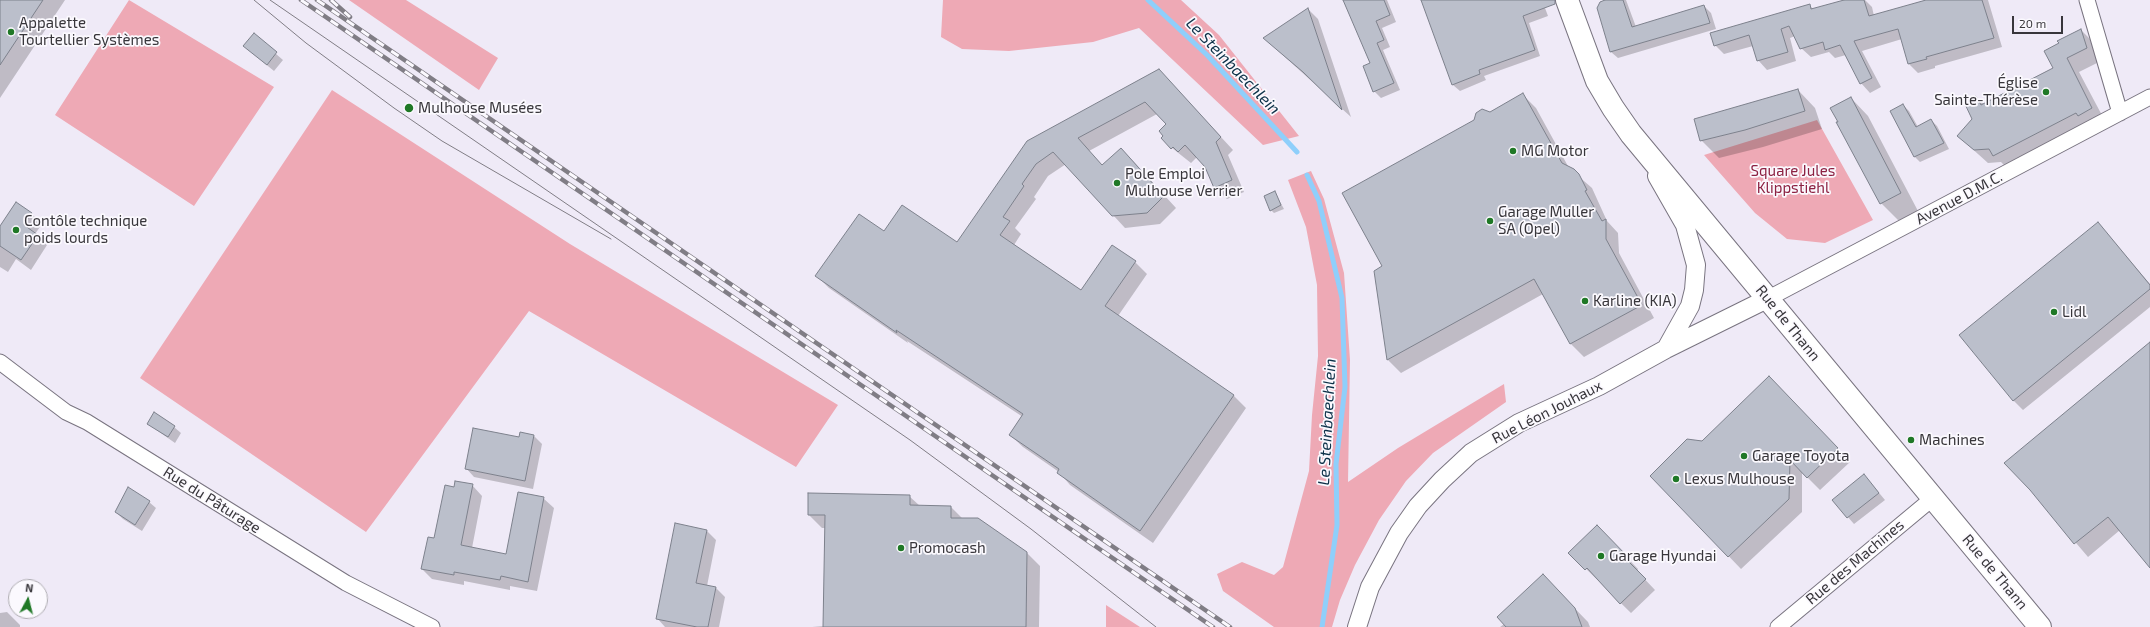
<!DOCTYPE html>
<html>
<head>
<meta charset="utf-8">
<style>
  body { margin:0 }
  #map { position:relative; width:2150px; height:627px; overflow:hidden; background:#efeaf7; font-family:"Exo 2",sans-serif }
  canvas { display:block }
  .north { position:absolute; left:8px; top:579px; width:40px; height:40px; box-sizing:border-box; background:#fbf9fe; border:1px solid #adabb0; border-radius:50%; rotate:7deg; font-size:11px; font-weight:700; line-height:16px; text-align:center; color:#38363b }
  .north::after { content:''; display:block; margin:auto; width:14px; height:18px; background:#1f7826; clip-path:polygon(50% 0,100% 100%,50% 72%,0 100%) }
  .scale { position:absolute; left:2012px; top:16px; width:51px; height:18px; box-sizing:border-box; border:2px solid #38363b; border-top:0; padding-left:5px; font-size:12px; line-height:14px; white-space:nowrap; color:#38363b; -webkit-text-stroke:3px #fbf9fe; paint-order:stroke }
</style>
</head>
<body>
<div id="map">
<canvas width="2150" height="627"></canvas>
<div class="north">N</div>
<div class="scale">20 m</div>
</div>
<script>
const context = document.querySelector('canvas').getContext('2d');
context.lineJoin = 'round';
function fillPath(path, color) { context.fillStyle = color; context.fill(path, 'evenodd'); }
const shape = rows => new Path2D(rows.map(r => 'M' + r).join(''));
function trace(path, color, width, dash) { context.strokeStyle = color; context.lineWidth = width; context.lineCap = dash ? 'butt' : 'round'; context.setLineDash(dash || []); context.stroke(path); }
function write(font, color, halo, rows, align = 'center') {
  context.font = font + ' "Exo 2",sans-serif'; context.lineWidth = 3.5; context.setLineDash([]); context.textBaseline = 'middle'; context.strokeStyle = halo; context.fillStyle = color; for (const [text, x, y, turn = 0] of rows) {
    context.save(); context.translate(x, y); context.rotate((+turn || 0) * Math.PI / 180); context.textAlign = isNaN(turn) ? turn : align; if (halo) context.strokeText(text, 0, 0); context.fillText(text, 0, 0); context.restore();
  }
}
fillPath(shape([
  [129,0,274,87,194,206,55,115],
  [349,0,406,0,498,58,479,90],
  [943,0,1181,0,1219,35,1299,136,1263,145,1139,28,1093,42,1009,51,962,49,941,37],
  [332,90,570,244,838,405,796,467,529,311,366,532,140,378],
  [1817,120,1873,220,1825,243,1787,239,1755,213,1704,155],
  [1311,171,1324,199,1344,273,1350,360,1348,482,1398,448,1504,384,1506,402,1433,453,1406,481,1379,520,1355,565,1340,600,1332,627,1274,627,1223,591,1217,574,1242,562,1274,575,1283,567,1309,471,1312,415,1318,356,1317,285,1306,227,1288,180],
  [1106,605,1140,627,1106,627]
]), '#eea9b5');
fillPath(shape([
  [0,0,65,0,0,98],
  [1344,0,1387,0,1396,22,1382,28,1390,47,1383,50,1400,90,1381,98,1374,91,1371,63],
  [1422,0,1542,0,1548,16,1529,23,1540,56,1484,76,1486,80,1460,91,1453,85],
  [1608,0,1626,0,1636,27,1704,6,1711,13,1716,29,1618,58,1611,52],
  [1852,0,1865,0,1872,7,1874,16,1932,0,1988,0,2002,47,1935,66,1935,68,1918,73,1909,64,1902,39,1862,51,1881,87,1870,93,1861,83,1846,55,1835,58,1829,52,1811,57,1801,48,1795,36,1790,38,1796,61,1767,70,1758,60,1753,46,1724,54,1715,45,1809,5,1813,9],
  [1308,9,1318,19,1351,117,1264,38],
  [2081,30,2094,43,2099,62,2079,72,2105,121,2007,168,2001,162,1988,163,1958,136,1973,119,1976,97,1984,104,2054,69],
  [254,35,283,60,274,71,252,53],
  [1171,83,1233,150,1228,155,1244,192,1227,199,1215,187,1206,166,1197,157,1191,163,1172,148,1167,124,1157,114,1089,151,1103,166,1121,149,1133,161,1176,208,1160,224,1125,228,1066,164,1048,176,1034,197,1036,199,1015,228,1021,234,1014,245,1082,291,1135,262,1147,274,1118,316,1234,396,1246,408,1153,543,1070,485,1059,472,1023,447,1010,435,1023,417,907,341,908,343,829,288,817,276,884,233,957,243,1028,141],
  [1798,90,1815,108,1822,129,1763,147,1719,158,1701,140],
  [1523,95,1536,108,1569,168,1592,188,1607,221,1618,233,1619,253,1654,318,1584,357,1571,344,1543,294,1401,373,1388,360,1375,271,1384,267,1490,113],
  [1851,98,1868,116,1918,211,1899,221,1881,203],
  [1903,105,1909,111,1918,127,1931,120,1937,126,1949,149,1920,162,1915,157],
  [1275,193,1284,209,1274,213,1271,210],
  [16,204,32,214,42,224,35,234,47,245,31,270,16,259,8,272,0,267,0,228],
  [2098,223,2150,284,2150,307,2023,410,2013,400],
  [2150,344,2150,567,2120,530,2088,557,2030,489],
  [1782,390,1850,462,1820,490,1802,472,1802,512,1741,569,1652,476],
  [148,424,174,427,181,433,175,443],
  [534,436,542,444,533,489,474,477,466,468,520,438],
  [1870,482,1885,500,1854,524,1833,500],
  [472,485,482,496,472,548,507,555,543,498,554,508,537,591,510,586,510,590,464,581,464,585,432,579,422,569,435,539],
  [909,496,920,506,951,507,963,519,1027,553,1040,566,1039,627,812,627,824,626,825,528,822,528,809,515],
  [149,502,156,508,142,531,123,519,116,512],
  [707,531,716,540,707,586,716,588,725,597,719,627,665,627,657,618],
  [1607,537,1638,569,1637,571,1655,590,1631,613,1570,553],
  [1556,589,1588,622,1590,627,1500,627],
  [7,612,20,625,20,627,0,627,0,613]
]), '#0003');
trace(shape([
  [1148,0,1207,55,1297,152],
  [1307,175,1319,201,1342,298,1345,387,1336,464,1337,525,1322,627]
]), '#8fcffb', 5);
const building = shape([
  [0,0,43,0,0,65,0,0],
  [1343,0,1384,0,1390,15,1376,21,1384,40,1377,43,1394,83,1373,92,1363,66,1370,63,1343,0],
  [1421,0,1555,0,1555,4,1523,16,1535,50,1479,70,1480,74,1452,85,1421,0],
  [1605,0,1623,0,1632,27,1704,5,1710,23,1610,52,1597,8,1600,2,1605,0],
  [1844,0,1864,0,1869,16,1926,0,1982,0,1994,38,1926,57,1927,59,1908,64,1898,29,1854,41,1872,78,1860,84,1840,45,1825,50,1823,42,1800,49,1789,26,1781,29,1788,52,1757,61,1749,35,1714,46,1710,33,1810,4,1811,9,1844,0],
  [1308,8,1342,110,1303,72,1263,38,1308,8],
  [2081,29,2087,48,2067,58,2092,108,2078,116,2076,113,1993,156,1989,149,1974,150,1957,136,1972,119,1964,102,1976,96,1981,105,2053,68,2044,51,2059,43,2057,41,2081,29],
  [254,33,277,52,267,65,243,46,254,33],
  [1159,69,1221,137,1216,142,1232,180,1214,188,1205,167,1185,145,1178,152,1173,147,1171,149,1161,138,1163,136,1159,131,1166,124,1145,102,1078,138,1102,165,1121,148,1164,196,1147,213,1112,216,1053,152,1036,164,1022,184,1024,186,1003,217,1010,221,1000,235,1081,290,1112,245,1136,261,1105,306,1234,395,1140,531,1057,473,1059,469,1009,435,1023,414,896,330,897,333,815,276,859,214,884,231,902,205,957,242,1027,141,1159,69],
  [1798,89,1805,111,1745,130,1700,141,1694,119,1798,89],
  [1523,93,1562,163,1574,169,1579,174,1587,190,1585,191,1602,221,1606,219,1606,239,1642,305,1570,344,1534,279,1387,360,1374,271,1382,266,1342,193,1474,120,1476,113,1482,109,1490,112,1523,93],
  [1851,97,1901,193,1880,204,1836,122,1838,122,1830,108,1851,97],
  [1903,104,1916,127,1931,119,1944,143,1914,157,1890,111,1903,104],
  [1275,191,1281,205,1270,211,1264,196,1275,191],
  [16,202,32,213,24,225,38,235,21,260,0,246,0,226,16,202],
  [2098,222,2150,285,2150,289,2013,401,1959,335,2098,222],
  [2150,342,2150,568,2108,517,2074,544,2030,490,2004,463,2150,342],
  [1769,376,1838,448,1807,478,1790,460,1789,499,1728,557,1650,476,1687,439,1702,441,1769,376],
  [154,412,175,426,168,437,147,424,154,412],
  [473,428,519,437,520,432,534,435,525,481,465,469,473,428],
  [1864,474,1879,493,1847,518,1832,500,1864,474],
  [455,481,473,484,461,545,506,554,518,492,544,497,528,582,501,576,500,580,454,572,454,575,421,569,428,537,434,538,445,485,454,487,455,481],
  [128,487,150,501,135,525,115,512,128,487],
  [808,493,910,495,910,505,951,506,951,518,978,518,1027,552,1026,627,823,627,825,515,808,515,808,493],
  [675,523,707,530,696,583,716,587,708,627,697,627,656,619,675,523],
  [1597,525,1629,558,1627,560,1646,579,1620,604,1587,568,1585,570,1568,553,1597,525],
  [1543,574,1575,608,1582,627,1506,627,1497,617,1543,574]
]);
fillPath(building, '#bbbfcb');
trace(building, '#7d818c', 1);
const minor = shape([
  [2087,0,2120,113],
  [1769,298,2150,97],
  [0,362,66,412,87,422,346,583,432,627],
  [1778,627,1933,498]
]);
const tertiary = shape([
  [1657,176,1685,225,1696,265,1694,290,1690,306,1666,349],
  [1357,627,1370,587,1399,533,1418,506,1442,480,1471,453,1519,423,1599,386,1666,349,1769,298]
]);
const primary = shape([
  [1567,0,1597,81,1613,108,1631,134,2040,627]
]);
trace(minor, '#797480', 17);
trace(tertiary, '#797480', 20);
trace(primary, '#797480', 24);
trace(minor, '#fff', 15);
trace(tertiary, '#fff', 18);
trace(primary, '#fff', 22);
trace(shape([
  [254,0,306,43,394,108,442,141,611,239],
  [270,0,910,440,1031,529,1156,627]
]), '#807d85', 1);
const rail = shape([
  [301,0,1213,627],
  [317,0,1230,627],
  [331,0,350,17]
]);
trace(rail, '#807d85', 4.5);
trace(rail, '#fbf9fe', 3, [9]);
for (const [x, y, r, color] of [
  [11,32,4,"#1f7826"],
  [2046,92,4,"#1f7826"],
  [409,108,5,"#1f7826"],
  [1513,151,4,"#1f7826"],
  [1117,183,4,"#1f7826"],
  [1490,221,4,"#1f7826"],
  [16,230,4,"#1f7826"],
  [1585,301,4,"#1f7826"],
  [2054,312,4,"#1f7826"],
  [1911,440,4,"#1f7826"],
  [1744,456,4,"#1f7826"],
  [1676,479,4,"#1f7826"],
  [901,548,4,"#1f7826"],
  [1601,556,4,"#1f7826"]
]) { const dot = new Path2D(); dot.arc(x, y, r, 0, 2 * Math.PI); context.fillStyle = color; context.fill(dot); trace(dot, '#fbf9fe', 1.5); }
write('15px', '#38363b', '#fbf9fe', [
  ["Appalette",19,23],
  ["Tourtellier Systèmes",19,40],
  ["Église",2038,83,"right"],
  ["Sainte-Thérèse",2038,100,"right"],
  ["Mulhouse Musées",418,108],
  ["MG Motor",1521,151],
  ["Pole Emploi",1125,174],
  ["Mulhouse Verrier",1125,191],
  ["Garage Muller",1498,212],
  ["SA (Opel)",1498,229],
  ["Contôle technique",24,221],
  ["poids lourds",24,238],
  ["Karline (KIA)",1593,301],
  ["Lidl",2062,312],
  ["Machines",1919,440],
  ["Garage Toyota",1752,456],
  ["Lexus Mulhouse",1684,479],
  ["Promocash",909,548],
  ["Garage Hyundai",1609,556]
], 'left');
write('15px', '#8c2142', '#fbf9fe', [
  ["Square Jules",1793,171],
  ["Klippstiehl",1793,188]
]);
write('15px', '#38363b', '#fbf9fe', [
  ["Avenue D.M.C.",1959,198,-28],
  ["Rue de Thann",1788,323,51],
  ["Rue Léon Jouhaux",1547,412,-27],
  ["Rue du Pâturage",212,500,32],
  ["Rue des Machines",1855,562,-40],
  ["Rue de Thann",1995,572,50]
]);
write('italic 16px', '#0d3148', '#fbf9fe', [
  ["Le Steinbaechlein",1233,66,46],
  ["Le Steinbaechlein",1327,422,-87]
]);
</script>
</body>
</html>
